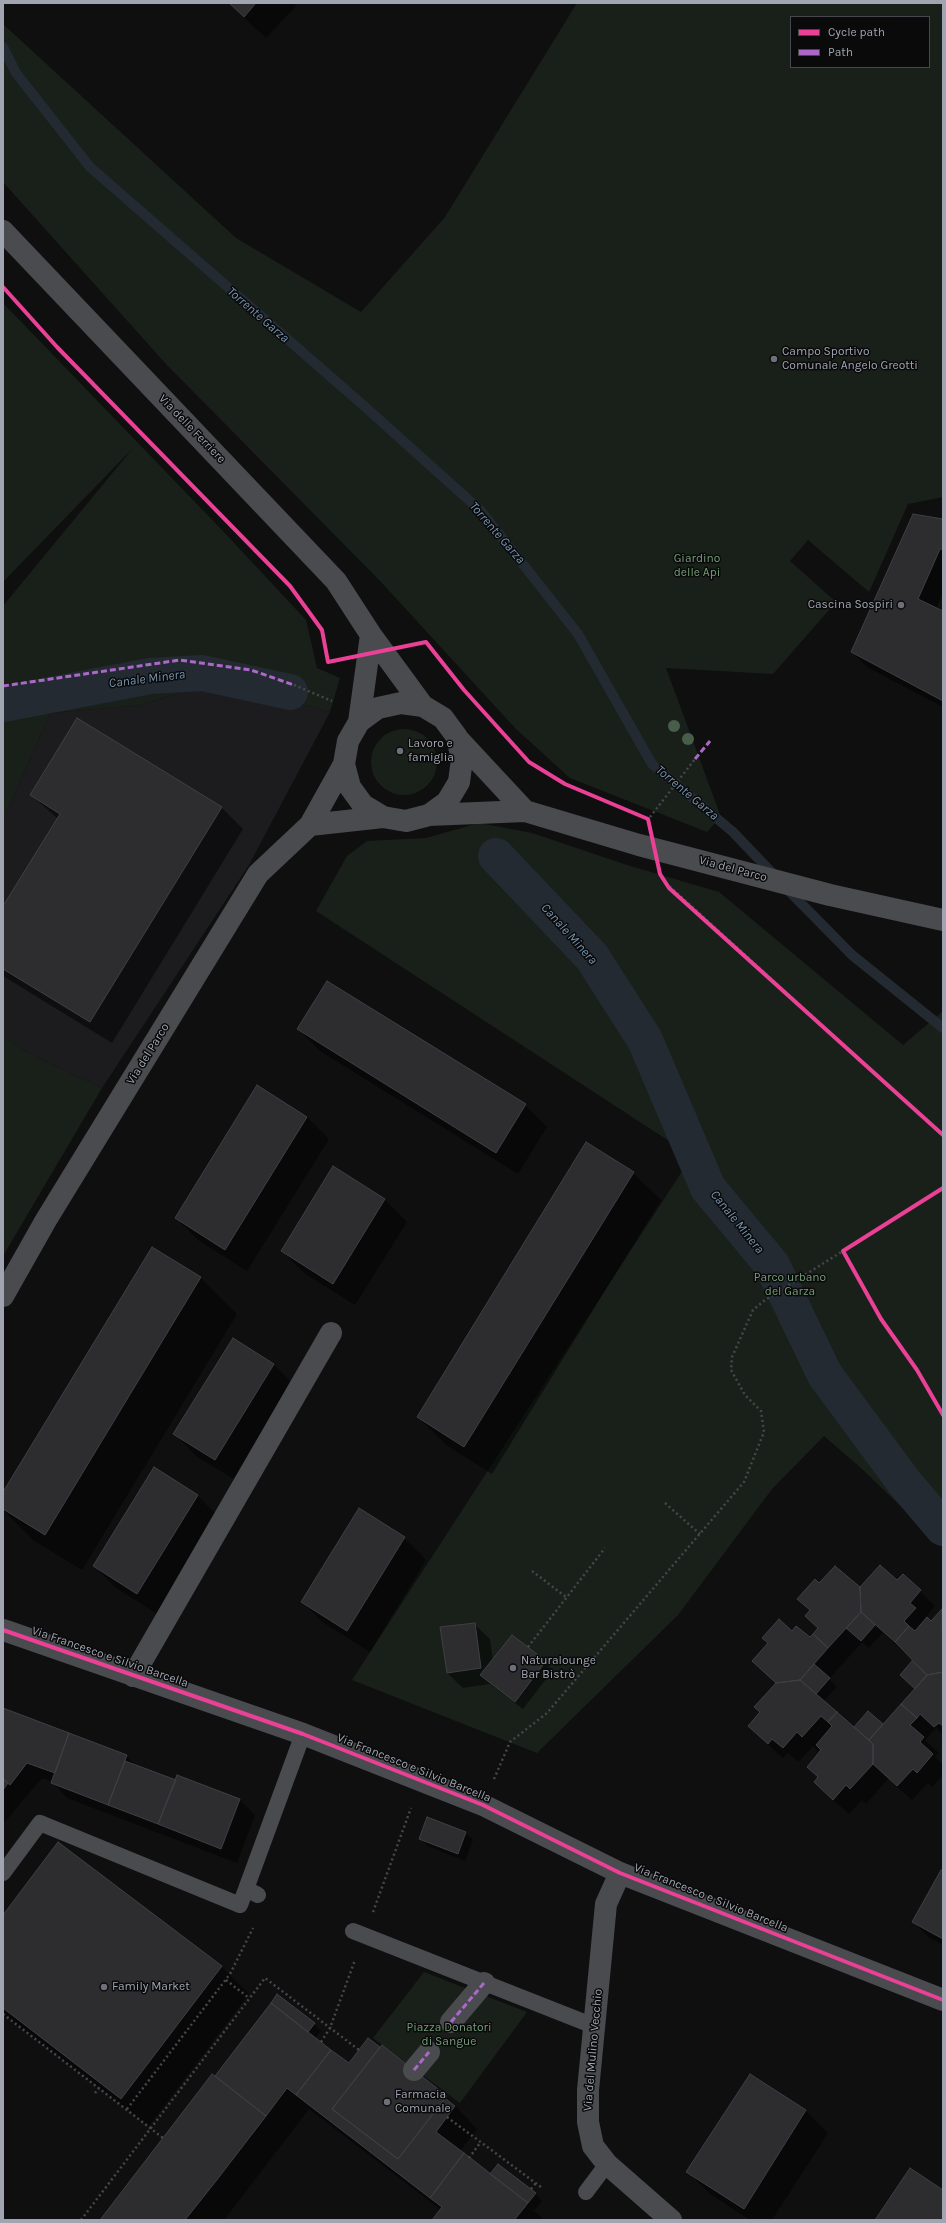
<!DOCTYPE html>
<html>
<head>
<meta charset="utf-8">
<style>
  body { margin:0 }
  #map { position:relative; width:946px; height:2223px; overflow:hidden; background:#0f0f10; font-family:Karla,sans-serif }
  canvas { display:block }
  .frame { position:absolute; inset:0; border:4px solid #a0a5b1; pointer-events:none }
  .legend { position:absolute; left:790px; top:16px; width:140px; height:52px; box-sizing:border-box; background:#0a0a0b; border:1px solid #46484d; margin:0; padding:5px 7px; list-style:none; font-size:12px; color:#a0a5b1 }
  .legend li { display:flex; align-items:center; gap:8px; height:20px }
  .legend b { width:20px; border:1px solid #46484d }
</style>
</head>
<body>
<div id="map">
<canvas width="946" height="2223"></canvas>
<div class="frame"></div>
<ul class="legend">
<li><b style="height:5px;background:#ea4096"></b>Cycle path</li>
<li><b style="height:5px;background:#ac68c9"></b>Path</li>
</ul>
</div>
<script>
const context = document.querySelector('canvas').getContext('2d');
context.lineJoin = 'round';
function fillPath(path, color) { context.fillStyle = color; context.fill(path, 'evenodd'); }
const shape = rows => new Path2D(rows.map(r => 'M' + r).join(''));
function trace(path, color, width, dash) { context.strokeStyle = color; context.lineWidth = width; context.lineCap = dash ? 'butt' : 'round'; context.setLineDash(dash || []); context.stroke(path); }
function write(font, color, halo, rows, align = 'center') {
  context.font = font + ' Karla,sans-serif'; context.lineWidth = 3; context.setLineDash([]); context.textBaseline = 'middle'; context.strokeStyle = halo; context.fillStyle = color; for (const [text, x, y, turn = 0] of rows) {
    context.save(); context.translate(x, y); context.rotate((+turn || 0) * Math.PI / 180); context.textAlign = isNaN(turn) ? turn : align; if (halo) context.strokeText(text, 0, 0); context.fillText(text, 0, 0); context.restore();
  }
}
fillPath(shape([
  [215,681,330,712,249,865,102,1088,34,1056,3,1036,3,821,50,713,142,705]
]), '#1c1c1e');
fillPath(shape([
  [577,3,943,3,943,497,908,504,869,592,808,540,790,561,836,602,773,674,666,668,721,817,707,832,570,778,516,729,381,582,166,364,3,182,3,24,236,238,361,312,445,217],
  [791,17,929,17,929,67,791,67],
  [3,303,222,530,306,620,317,668,340,678,330,712,215,681,142,705,50,713,3,821,3,606,133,448,3,582],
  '371 762a33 33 0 1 1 66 0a33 33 0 1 1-66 0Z',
  [479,823,532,833,627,865,719,892,903,1045,943,1011,943,1547,862,1469,824,1436,772,1489,678,1615,537,1753,352,1680,692,1156,316,911,347,856,367,841,426,838],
  [3,1036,34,1056,102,1088,3,1256],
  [424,1972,527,2012,460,2103,373,2038]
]), '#19201a');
fillPath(shape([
  [228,3,293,3,296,6,266,38],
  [943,520,943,592,936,609,943,612,943,707,867,667,852,652],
  [31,795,221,807,243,829,112,1043,3,976,3,908,58,819],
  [298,1029,525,1105,547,1127,518,1174,320,1051],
  [257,1087,307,1117,329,1139,247,1271,198,1240,176,1218],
  [333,1168,385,1200,407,1222,355,1305,304,1273,282,1251],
  [633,1173,661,1200,492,1474,446,1445,418,1417],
  [152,1248,201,1278,237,1314,82,1570,33,1540,3,1510,3,1494],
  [233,1339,274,1365,296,1387,237,1481,196,1456,175,1434],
  [198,1496,219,1517,159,1615,116,1588,94,1566],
  [404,1538,426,1560,370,1652,324,1623,302,1602],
  [903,1575,935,1606,925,1618,926,1620,931,1623,943,1611,943,1735,936,1728,925,1740,939,1753,935,1757,943,1765,943,1775,932,1787,928,1783,912,1800,888,1779,866,1804,862,1800,849,1814,830,1797,819,1777,822,1751,820,1749,818,1751,813,1746,798,1762,788,1753,783,1758,764,1741,777,1684,792,1632,810,1639,819,1629,811,1611,799,1599,819,1585,860,1589,897,1582],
  [883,1632,913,1661,901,1675,916,1689,883,1726,868,1712,854,1728,823,1702,837,1687,829,1679,862,1642,869,1648],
  [474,1624,490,1639,493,1661,512,1636,553,1670,523,1709,490,1684,463,1688,447,1673],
  [3,1709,126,1756,136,1766,176,1782,178,1776,240,1800,255,1815,237,1863,67,1798,52,1781,42,1778,3,1824],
  [465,1833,473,1840,465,1861,428,1846,420,1838],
  [943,1872,943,1945,928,1937,913,1921],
  [3,1916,221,1966,249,1994,149,2126,3,2014],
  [278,1996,314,2024,321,2031,315,2039,349,2065,368,2040,446,2096,477,2129,460,2151,495,2178,535,2193,542,2201,534,2211,544,2220,516,2220,527,2206,525,2204,513,2220,433,2220,441,2210,309,2109,224,2220,102,2220],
  [750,2075,806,2111,828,2133,772,2220,750,2220,710,2194,688,2172]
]), '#0007');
trace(shape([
  [3,47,16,73,90,167,363,405,481,511,578,634,652,764,733,832,775,876],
  [787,889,852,955,943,1028]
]), '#242a31', 10);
trace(shape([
  [3,704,150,676,202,673,290,692],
  [496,856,592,957,645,1040,708,1188,772,1265,825,1375,904,1482,943,1528]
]), '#242a31', 36);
const building = shape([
  [229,3,256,3,244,17,229,3],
  [913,514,943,519,943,549,940,549,918,599,943,611,943,701,851,652,913,514],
  [77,718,222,807,90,1022,3,969,3,906,60,814,30,795,77,718],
  [327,981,526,1104,496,1153,297,1029,327,981],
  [257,1085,307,1117,225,1250,175,1218,257,1085],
  [586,1142,634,1172,464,1447,417,1417,586,1142],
  [333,1166,385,1199,333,1284,281,1251,333,1166],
  [152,1247,201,1277,45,1535,3,1509,3,1492,152,1247],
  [233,1338,274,1364,215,1460,173,1434,233,1338],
  [154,1467,198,1495,137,1594,93,1566,154,1467],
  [359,1508,405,1537,347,1631,301,1602,359,1508],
  [880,1565,897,1580,903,1574,921,1590,910,1603,916,1608,904,1621,909,1626,895,1642,861,1612,860,1587,880,1565],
  [835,1566,860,1587,861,1612,828,1648,813,1634,818,1628,805,1616,810,1610,797,1599,815,1579,819,1583,835,1566],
  [942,1609,943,1672,927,1675,895,1642,909,1626,915,1631,927,1617,931,1621,942,1609],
  [861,1612,875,1625,861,1641,846,1628,861,1612],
  [779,1619,792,1631,796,1626,810,1637,813,1634,828,1648,800,1680,776,1683,752,1661,768,1643,762,1638,779,1619],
  [475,1623,481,1668,447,1673,440,1627,475,1623],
  [512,1635,546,1661,515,1702,480,1675,512,1635],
  [912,1661,927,1675,915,1689,900,1675,912,1661],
  [814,1664,830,1678,816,1694,800,1680,814,1664],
  [943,1672,943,1726,939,1723,934,1727,920,1714,917,1718,901,1704,927,1675,943,1672],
  [800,1680,837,1712,828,1722,821,1716,802,1737,797,1732,783,1748,772,1739,768,1744,748,1726,760,1712,754,1707,776,1683,800,1680],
  [901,1704,917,1718,910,1725,924,1737,920,1742,933,1754,917,1773,913,1769,897,1786,873,1764,873,1744,869,1740,901,1704],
  [3,1708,69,1733,55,1773,27,1763,10,1785,3,1779,3,1708],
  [868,1711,883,1724,869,1740,854,1727,868,1711],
  [837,1712,873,1744,873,1764,850,1789,846,1785,833,1800,814,1782,818,1777,807,1767,821,1750,816,1745,832,1726,828,1722,837,1712],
  [69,1733,127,1755,108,1805,51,1783,69,1733],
  [125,1761,176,1780,158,1824,108,1805,125,1761],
  [177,1775,240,1799,221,1849,158,1824,177,1775],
  [3,1779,8,1783,3,1790,3,1779],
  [427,1817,466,1832,458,1854,419,1839,427,1817],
  [58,1842,222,1966,121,2099,3,2008,3,1915,58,1842],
  [941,1870,943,1871,943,1939,912,1922,941,1870],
  [277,1994,315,2023,308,2032,271,2003,277,1994],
  [271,2003,331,2050,296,2095,287,2088,266,2116,215,2076,271,2003],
  [368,2038,380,2047,332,2109,398,2159,445,2098,455,2106,436,2132,464,2153,430,2198,296,2095,331,2050,349,2063,368,2038],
  [382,2045,447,2096,398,2159,332,2109,382,2045],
  [212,2074,266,2116,216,2181,185,2220,100,2220,212,2074],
  [750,2074,806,2110,744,2209,686,2172,750,2074],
  [464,2153,528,2203,514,2220,432,2220,442,2207,430,2198,464,2153],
  [498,2164,536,2193,528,2203,490,2174,498,2164],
  [910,2168,943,2190,943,2220,875,2220,910,2168]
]);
fillPath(building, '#2d2d2f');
trace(building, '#3e4044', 1);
trace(shape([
  [294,685,332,701],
  [650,817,695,759],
  [666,883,943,1135],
  [943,1188,843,1251,881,1319,917,1370,943,1415],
  [665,1503,700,1534],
  [532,1571,566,1597],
  [528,1647,605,1548],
  [494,1779,510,1742,547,1713,744,1482,764,1432,761,1411,745,1395,731,1370,732,1357,753,1310,765,1300,843,1251],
  [373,1912,411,1808],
  [226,1980,249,1998],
  [3,2014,163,2138],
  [321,2042,330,2028,355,1960],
  [95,2093,99,2088],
  [127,2109,230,1974,253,1928],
  [447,2117,541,2187],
  [469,2158,480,2143],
  [531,2189,536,2183],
  [81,2220,265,1978,359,2050]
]), '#45474a', 2.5, [2, 3]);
trace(shape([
  [3,1873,40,1823,240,1905,246,1889],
  [258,1895,246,1889,303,1734],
  [353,1931,594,2026],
  [586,2192,607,2164]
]), '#4a4b4f', 16);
trace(shape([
  [451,2022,484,1983],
  [414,2070,429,2052]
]), '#4a4b4f', 22);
trace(shape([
  [3,231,336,581,371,635,423,706],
  [359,722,371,635],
  [458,739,525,811],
  [429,815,525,811,639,845,830,895,943,920],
  [310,825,383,817],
  [3,1296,46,1220,258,874,310,825,344,764,348,741,359,722,378,708,401,703,423,706,443,718,457,737,462,759,459,782,447,802,429,815,406,821,383,817,363,805,350,787,344,764],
  [3,1630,303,1734,483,1805,620,1873,943,2000],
  [133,1676,331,1333],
  [620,1873,606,1904,588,2090,588,2122,593,2146,607,2164,671,2220]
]), '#4a4b4f', 22);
trace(shape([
  [3,686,180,660,251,670,294,685],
  [695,759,710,741],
  [451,2022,484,1983],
  [414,2070,429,2052]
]), '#ac68c9', 3, [6, 3]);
trace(shape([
  [3,287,57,347,290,586,322,630,328,662,426,642,464,690,529,762,565,784,648,819,660,874,669,888,943,1135],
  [943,1188,843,1251,881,1319,917,1370,943,1415],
  [3,1630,303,1734,483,1805,620,1873,943,2000]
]), '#ea4096', 4);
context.fillStyle = '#485d4a';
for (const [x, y] of [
  [674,726],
  [688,739]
]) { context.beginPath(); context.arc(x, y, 6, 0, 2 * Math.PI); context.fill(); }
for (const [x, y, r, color] of [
  [774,359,4,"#6d7079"],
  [901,605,4,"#6d7079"],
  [400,751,4,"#6d7079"],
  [513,1668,4,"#6d7079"],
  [104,1987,4,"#6d7079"],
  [387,2102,4,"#6d7079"]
]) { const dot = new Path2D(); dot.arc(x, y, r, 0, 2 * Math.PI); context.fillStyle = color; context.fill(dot); trace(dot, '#0a0a0b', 1.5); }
write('12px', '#a0a5b1', '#0a0a0b', [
  ["Campo Sportivo",782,352],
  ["Comunale Angelo Greotti",782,366],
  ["Cascina Sospiri",893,605,"right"],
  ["Lavoro e",408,744],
  ["famiglia",408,758],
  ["Naturalounge",521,1661],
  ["Bar Bistrò",521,1675],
  ["Family Market",112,1987],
  ["Farmacia",395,2095],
  ["Comunale",395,2109]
], 'left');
write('12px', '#a0a5b1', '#0a0a0b', [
  ["Via delle Ferriere",192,429,46],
  ["Via del Parco",733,869,15],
  ["Via del Parco",148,1054,-58],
  ["Via Francesco e Silvio Barcella",110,1657,19],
  ["Via Francesco e Silvio Barcella",414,1768,22],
  ["Via Francesco e Silvio Barcella",711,1898,22],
  ["Via del Mulino Vecchio",593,2050,-85]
]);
write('12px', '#769d79', '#0a0a0b', [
  ["Giardino",697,559],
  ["delle Api",697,573],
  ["Parco urbano",790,1278],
  ["del Garza",790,1292],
  ["Piazza Donatori",449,2028],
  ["di Sangue",449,2042]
]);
write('italic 13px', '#7694ae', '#0a0a0b', [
  ["Torrente Garza",258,315,41],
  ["Torrente Garza",497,533,49],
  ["Canale Minera",147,679,-7],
  ["Torrente Garza",687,793,40],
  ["Canale Minera",569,934,48],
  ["Canale Minera",737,1222,51]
]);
</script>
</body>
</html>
